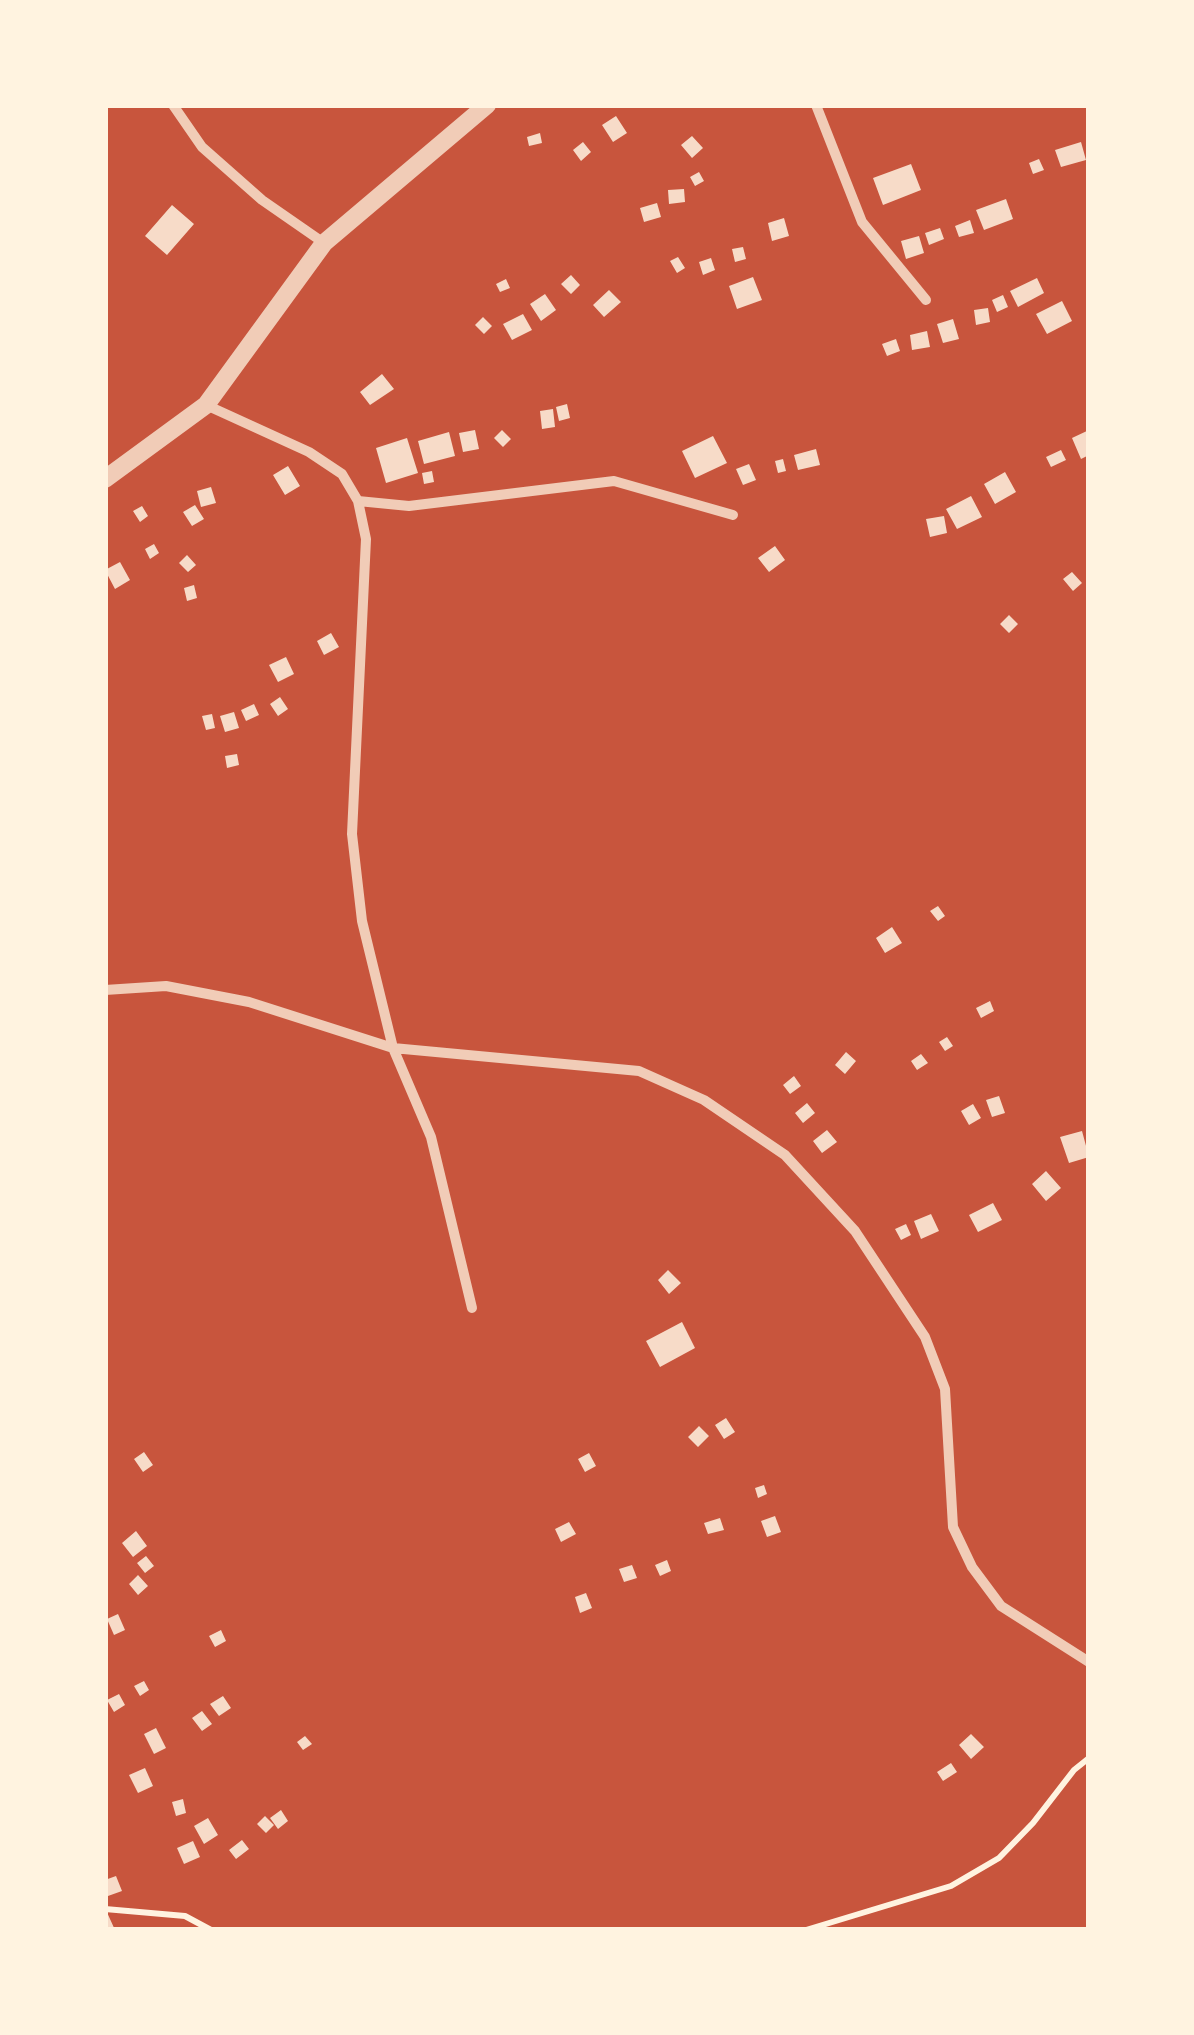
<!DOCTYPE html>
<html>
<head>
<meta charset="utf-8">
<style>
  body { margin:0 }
  #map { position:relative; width:1194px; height:2035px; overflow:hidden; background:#c8553d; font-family:Helvetica,sans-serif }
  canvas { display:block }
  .frame { position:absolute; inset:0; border:108px solid #fff3e0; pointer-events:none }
</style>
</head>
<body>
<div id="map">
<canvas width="1194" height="2035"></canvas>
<div class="frame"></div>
</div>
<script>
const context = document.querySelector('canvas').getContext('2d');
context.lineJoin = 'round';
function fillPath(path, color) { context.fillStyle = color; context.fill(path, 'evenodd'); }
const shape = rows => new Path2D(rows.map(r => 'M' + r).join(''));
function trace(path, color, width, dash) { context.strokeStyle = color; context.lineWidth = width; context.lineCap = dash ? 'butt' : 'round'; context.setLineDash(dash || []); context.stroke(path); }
fillPath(shape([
  [616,116,627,133,613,142,602,125],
  [540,133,542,143,529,146,527,137],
  [692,136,703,148,692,158,681,145],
  [583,142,591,152,581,161,573,150],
  [1081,142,1086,160,1061,167,1055,150],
  [1039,159,1044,170,1033,174,1029,163],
  [911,164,921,190,883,205,873,178],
  [699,172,704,181,695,186,690,177],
  [684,189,685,202,669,204,668,190],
  [1006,199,1013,219,984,230,976,210],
  [657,203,661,217,644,222,640,208],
  [172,205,194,224,167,255,145,236],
  [784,218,789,236,772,241,768,223],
  [970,220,974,233,959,237,955,226],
  [940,228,944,239,929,245,925,233],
  [919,236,924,253,906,259,901,241],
  [743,247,746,259,735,262,732,249],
  [678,257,685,268,677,273,670,261],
  [711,258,715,270,703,275,699,262],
  [571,275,580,285,571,294,561,284],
  [753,277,762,300,737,309,729,286],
  [1037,278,1044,293,1018,307,1010,291],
  [506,279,510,288,500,292,496,284],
  [609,290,621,302,604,317,593,305],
  [545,294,556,310,541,321,530,304],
  [1003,295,1008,307,997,312,992,300],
  [1062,301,1072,321,1047,334,1036,314],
  [988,308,990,322,976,325,974,310],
  [523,314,532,330,512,340,503,324],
  [483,317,492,326,484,334,475,325],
  [953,319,959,339,943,343,937,324],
  [927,331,930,347,912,350,910,335],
  [896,339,900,351,887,356,882,344],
  [382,374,394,389,370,405,360,392],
  [567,404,570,418,559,421,556,407],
  [553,409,555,427,542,429,540,411],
  [475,430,479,449,463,452,459,433],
  [502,430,511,439,503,447,494,438],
  [1089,430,1089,455,1081,459,1072,438],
  [449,432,455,456,424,464,418,441],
  [713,436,727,463,695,478,682,451],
  [407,438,418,473,386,483,376,448],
  [816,449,820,465,798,470,794,455],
  [1061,450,1066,460,1051,467,1046,457],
  [783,459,786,471,778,473,775,461],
  [749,464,756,480,743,485,736,469],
  [288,466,300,486,285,495,273,475],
  [432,471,434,482,424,484,422,473],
  [1005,472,1016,492,995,504,984,484],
  [211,487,216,503,201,507,197,491],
  [971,496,982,517,957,529,946,509],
  [195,505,204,519,192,526,183,512],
  [142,506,148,516,140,522,133,511],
  [944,516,947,533,930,537,926,519],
  [154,544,159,553,150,559,145,549],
  [775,546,785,560,769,572,758,558],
  [187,555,196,565,188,572,179,563],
  [120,562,130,580,115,589,105,570],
  [1072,572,1082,583,1073,591,1063,579],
  [194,585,197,598,187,601,184,588],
  [1009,615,1018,624,1009,633,1000,624],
  [331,633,339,647,324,655,317,641],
  [286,657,294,674,278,682,269,665],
  [280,697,288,709,278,716,270,704],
  [254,704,259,715,246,721,241,710],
  [234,712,239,728,225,732,220,716],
  [212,714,215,728,206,730,202,716],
  [237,754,239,765,227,768,225,756],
  [938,906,945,916,938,921,930,911],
  [892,927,902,943,885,953,876,938],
  [990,1001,994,1011,981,1018,976,1008],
  [947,1037,953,1046,945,1051,939,1042],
  [846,1052,856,1061,845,1074,835,1065],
  [921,1054,928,1063,917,1070,911,1061],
  [794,1076,801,1086,790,1094,783,1085],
  [999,1096,1005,1113,992,1117,986,1100],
  [807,1103,815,1113,803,1123,795,1113],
  [973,1104,981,1118,969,1125,961,1111],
  [827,1130,837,1142,822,1153,813,1141],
  [1082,1131,1089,1157,1069,1163,1060,1137],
  [1046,1171,1061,1188,1046,1201,1032,1184],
  [993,1203,1002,1220,978,1232,969,1215],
  [931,1214,939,1231,921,1239,914,1221],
  [906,1224,911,1235,901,1240,895,1229],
  [668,1270,681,1283,669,1294,658,1280],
  [682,1322,695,1348,660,1367,646,1341],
  [726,1418,735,1432,724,1439,715,1425],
  [699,1426,709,1436,698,1447,688,1437],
  [144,1452,153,1465,143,1472,134,1459],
  [589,1453,596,1466,585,1472,578,1459],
  [764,1485,767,1494,758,1498,755,1488],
  [775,1516,781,1532,767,1537,761,1521],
  [720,1518,724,1530,708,1534,704,1523],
  [569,1522,576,1534,561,1542,555,1529],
  [136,1531,147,1546,133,1557,122,1543],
  [146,1556,154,1566,145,1573,137,1563],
  [667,1560,671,1571,660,1576,655,1565],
  [632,1565,637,1578,624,1582,619,1569],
  [138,1575,148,1586,138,1595,129,1584],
  [586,1593,592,1608,580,1613,575,1597],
  [118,1614,125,1630,114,1635,107,1619],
  [221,1630,226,1641,215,1647,209,1636],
  [144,1681,149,1690,140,1696,134,1686],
  [119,1694,125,1705,114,1712,107,1700],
  [223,1696,231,1708,219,1716,210,1704],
  [202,1711,212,1724,202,1731,192,1718],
  [156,1728,166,1748,154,1754,144,1734],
  [971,1734,984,1747,971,1759,959,1745],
  [305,1736,312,1744,303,1750,297,1742],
  [951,1763,957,1772,943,1781,937,1772],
  [145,1768,153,1786,138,1793,129,1775],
  [183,1799,186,1813,176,1816,172,1802],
  [281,1810,288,1821,278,1829,270,1818],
  [265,1816,274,1825,266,1833,257,1824],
  [208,1818,218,1835,204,1844,194,1826],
  [242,1840,249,1849,236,1859,229,1850],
  [193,1841,200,1857,184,1864,177,1848],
  [116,1876,122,1891,108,1896,105,1880],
  [105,1908,115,1930,105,1930]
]), '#f7dbc8');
trace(shape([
  [105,1909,185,1916,211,1930],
  [806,1930,951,1886,999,1858,1033,1823,1074,1770,1089,1758]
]), '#fff3e0', 6);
trace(shape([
  [173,105,202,147,262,200,324,243],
  [816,105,862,222,926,300],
  [206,405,309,452,342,474,358,501,366,539,352,834,362,921,393,1048,431,1137,472,1308],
  [358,501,409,506,614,481,733,515],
  [105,990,166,986,249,1002,393,1048,639,1071,704,1100,785,1155,855,1231,925,1337,945,1389,953,1527,972,1567,1001,1606,1089,1662]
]), '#f1ccb7', 10);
trace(shape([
  [105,479,206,405,324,243,487,105]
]), '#f1ccb7', 18);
</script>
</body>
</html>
